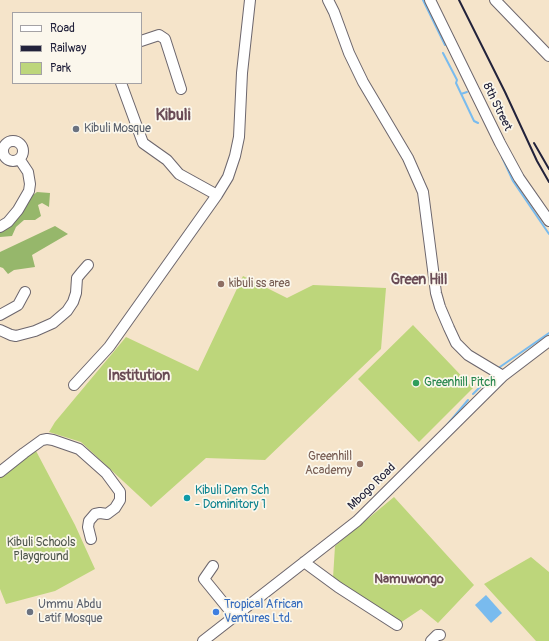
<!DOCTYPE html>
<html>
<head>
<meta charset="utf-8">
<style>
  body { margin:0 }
  #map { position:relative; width:549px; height:641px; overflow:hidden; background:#f5e4ca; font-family:Pangolin,sans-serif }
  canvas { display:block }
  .legend { position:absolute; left:12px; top:12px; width:130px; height:72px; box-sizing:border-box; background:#fbf7ec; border:1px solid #a4a2a5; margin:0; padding:5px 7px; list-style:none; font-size:12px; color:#22223b }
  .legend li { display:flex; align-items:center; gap:8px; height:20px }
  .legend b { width:20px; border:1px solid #a4a2a5 }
</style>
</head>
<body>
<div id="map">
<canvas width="549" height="641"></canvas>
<ul class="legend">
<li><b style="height:5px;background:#fff"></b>Road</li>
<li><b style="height:5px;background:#22223b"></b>Railway</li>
<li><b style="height:11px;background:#bdd67b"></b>Park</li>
</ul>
</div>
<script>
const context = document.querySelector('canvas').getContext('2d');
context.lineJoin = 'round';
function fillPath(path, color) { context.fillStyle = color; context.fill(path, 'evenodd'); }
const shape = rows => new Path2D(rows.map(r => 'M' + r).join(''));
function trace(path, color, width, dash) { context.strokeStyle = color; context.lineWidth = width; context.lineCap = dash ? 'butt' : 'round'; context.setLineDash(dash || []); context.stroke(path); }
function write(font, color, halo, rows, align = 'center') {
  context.font = font + ' Pangolin,sans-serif'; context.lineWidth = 3.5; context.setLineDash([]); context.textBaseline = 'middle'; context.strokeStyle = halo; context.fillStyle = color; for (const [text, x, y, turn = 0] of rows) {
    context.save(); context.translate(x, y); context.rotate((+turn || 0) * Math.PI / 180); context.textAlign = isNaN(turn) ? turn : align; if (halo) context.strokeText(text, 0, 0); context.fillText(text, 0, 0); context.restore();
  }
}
fillPath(shape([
  [243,276,287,298,313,285,386,288,381,349,265,460,206,458,151,507,81,442,49,432,55,422,126,337,198,371],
  [413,325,473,388,419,442,358,379],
  [35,449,75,525,95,569,55,591,6,604,0,589,0,475],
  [394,497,474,585,438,623,421,609,400,623,333,578,335,546],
  [531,557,549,572,549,641,536,641,484,584]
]), '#bdd67b');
fillPath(shape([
  [37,192,50,193,49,207,42,203,38,205,41,216,35,220,24,220,16,227,12,236,0,237,0,229,29,198],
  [55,226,68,234,32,255,35,267,14,270,8,274,3,268,0,267,0,252]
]), '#96b76b');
fillPath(shape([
  [486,595,502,613,491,623,475,605]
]), '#79bbee');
trace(shape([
  [423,0,445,45],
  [443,53,457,80,456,83,474,121,478,123],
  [461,94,467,92],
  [502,157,513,181,549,234],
  [497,369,549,333],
  [473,394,491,376],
  [447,425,468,400]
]), '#79bbee', 2);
const minor = shape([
  [328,0,334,12,349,53,363,82,408,158,423,192,436,293,440,307,449,328,456,343,468,355,503,376],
  [430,0,500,143,519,178,549,221],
  [495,0,549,56],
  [141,41,159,35,165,39,181,89],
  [121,83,143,143,167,160,179,174,217,195],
  '3 151a10 10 0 1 1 20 0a10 10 0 1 1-20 0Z',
  [0,227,8,222,18,210,29,191,30,184,28,172,20,160],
  [0,315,18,305,25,292],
  [0,330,11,335,16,336,35,331,53,323,67,311,73,302,76,293,77,278,81,273,88,265],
  [74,385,109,347,217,195,228,177,235,156,239,137,242,73,250,0],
  [0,472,24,453,42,440,47,439,53,440,79,449,106,473,120,492,120,500,115,508,107,514,100,513,95,514,89,521,88,527,91,539],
  [304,562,338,587,397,625],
  [213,566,204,579,235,617],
  [203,641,357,521,503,376,549,341],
  [431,641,437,635,440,635]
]);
trace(minor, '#6c666d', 12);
trace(minor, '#fff', 10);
trace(shape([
  [459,0,505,92,537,161,549,182],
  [534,143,549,169]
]), '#22223b', 2);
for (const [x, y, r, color] of [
  [76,129,4,"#6b7280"],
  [221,284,4,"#8d6e63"],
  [416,383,4,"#2e9e5b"],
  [360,464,4,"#8d6e63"],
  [187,498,4,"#0f9aa8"],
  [30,612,4,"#6b7280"],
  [216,612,4,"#3f7fe0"]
]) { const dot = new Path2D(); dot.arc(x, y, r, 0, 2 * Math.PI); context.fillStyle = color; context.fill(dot); trace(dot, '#fbf7ec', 1.5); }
write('12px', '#22223b', '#fbf7ec', [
  ["8th Street",497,107,64],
  ["Mbogo Road",372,487,-44]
]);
write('12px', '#5b616d', '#fbf7ec', [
  ["Kibuli Mosque",84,129],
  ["Ummu Abdu",38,605],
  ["Latif Mosque",38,619]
], 'left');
write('12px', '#785e54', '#fbf7ec', [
  ["kibuli ss area",229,284],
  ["Greenhill",352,457,"right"],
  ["Academy",352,471,"right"]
], 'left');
write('12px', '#27864d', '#fbf7ec', [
  ["Greenhill Pitch",424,383]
], 'left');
write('12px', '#0d838f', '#fbf7ec', [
  ["Kibuli Dem Sch",195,491],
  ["- Dominitory 1",195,505]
], 'left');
write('12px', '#50584e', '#fbf7ec', [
  ["Kibuli Schools",41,543],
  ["Playground",41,557]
]);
write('12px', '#366cbe', '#fbf7ec', [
  ["Tropical African",224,605],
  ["Ventures Ltd.",224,619]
], 'left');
write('bold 13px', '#694b55', '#fbf7ec', [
  ["Namuwongo",409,580]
]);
write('bold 14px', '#694b55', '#fbf7ec', [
  ["Green Hill",419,280],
  ["Institution",139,376]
]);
write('bold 16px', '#694b55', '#fbf7ec', [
  ["Kibuli",173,116]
]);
</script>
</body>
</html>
